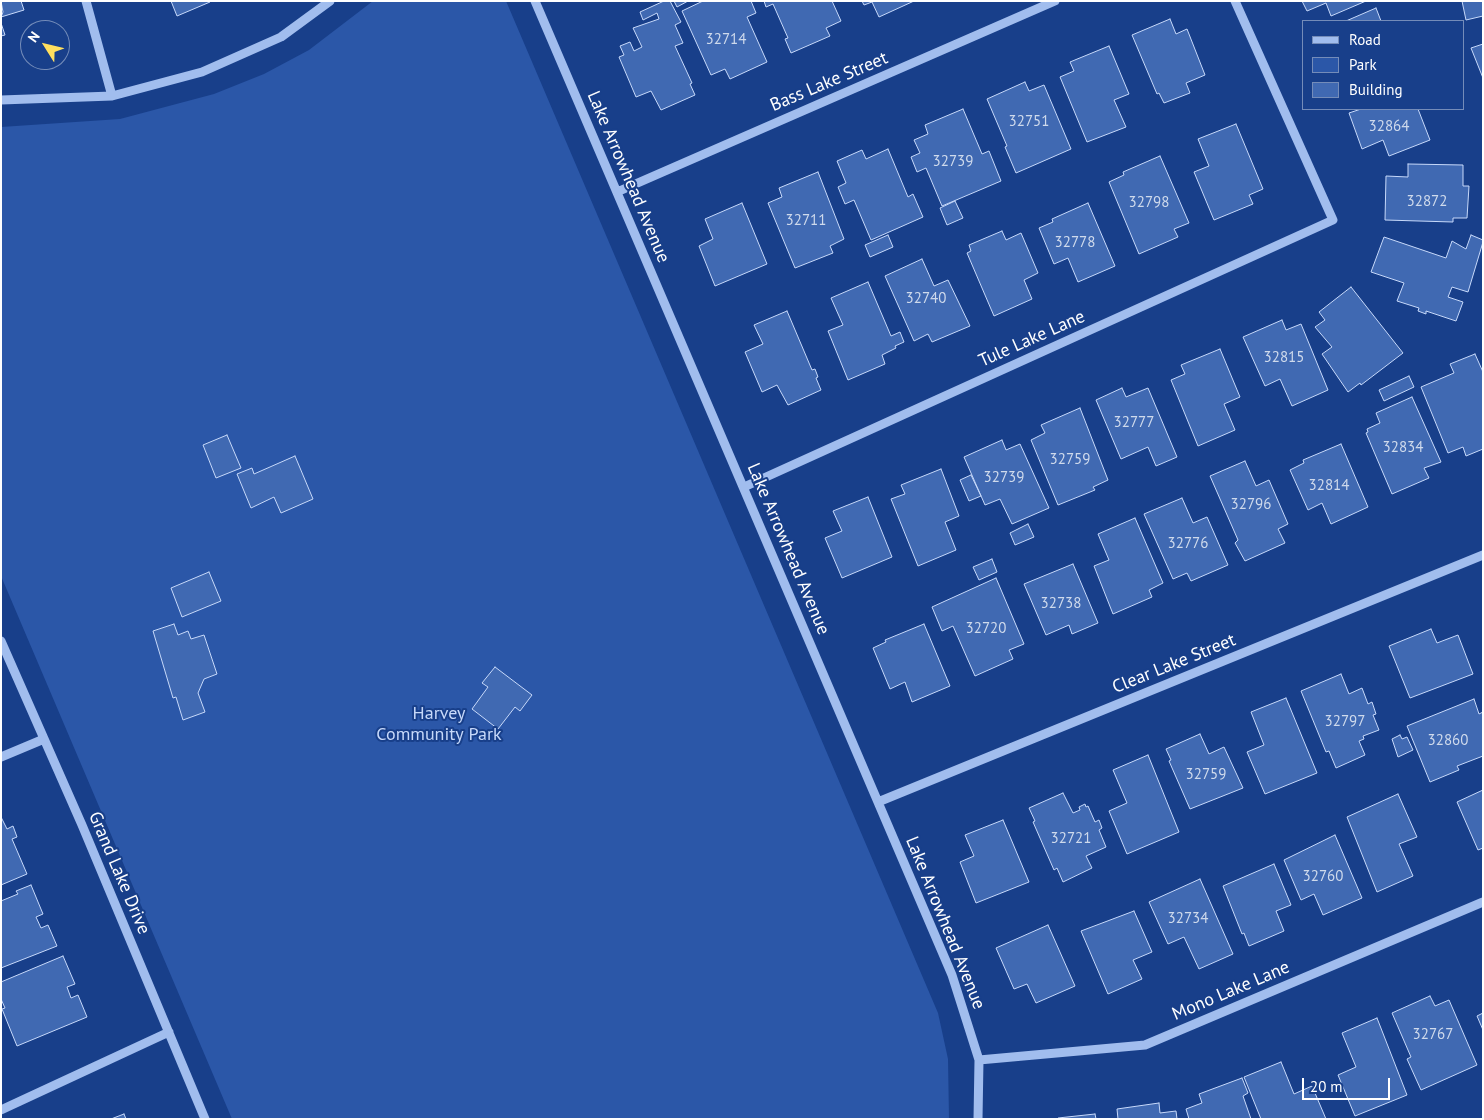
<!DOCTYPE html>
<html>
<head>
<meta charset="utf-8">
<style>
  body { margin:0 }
  #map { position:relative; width:1484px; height:1120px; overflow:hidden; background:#183f8a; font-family:"PT Sans",sans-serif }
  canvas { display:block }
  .frame { position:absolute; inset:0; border:2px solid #fff; pointer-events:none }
  .legend { position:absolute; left:1302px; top:20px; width:162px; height:90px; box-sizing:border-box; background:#183f8a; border:1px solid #748cb9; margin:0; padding:6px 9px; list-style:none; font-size:15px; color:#fff }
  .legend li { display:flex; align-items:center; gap:10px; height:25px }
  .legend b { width:25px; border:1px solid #748cb9 }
  .north { position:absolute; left:20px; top:20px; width:50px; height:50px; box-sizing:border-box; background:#183f8a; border:1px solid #748cb9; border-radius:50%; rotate:306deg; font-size:14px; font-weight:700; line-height:20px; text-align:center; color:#fff }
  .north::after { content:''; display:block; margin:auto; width:18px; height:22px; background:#ffdf5e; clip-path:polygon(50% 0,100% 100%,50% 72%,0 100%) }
  .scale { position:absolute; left:1302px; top:1078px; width:88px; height:22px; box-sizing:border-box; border:2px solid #fff; border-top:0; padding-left:6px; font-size:15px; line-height:18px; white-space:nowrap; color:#fff; -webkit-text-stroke:4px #183f8a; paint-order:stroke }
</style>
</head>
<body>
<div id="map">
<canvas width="1484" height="1120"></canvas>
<div class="frame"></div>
<ul class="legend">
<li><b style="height:6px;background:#a1bdee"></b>Road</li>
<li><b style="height:14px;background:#2b57a8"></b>Park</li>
<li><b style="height:14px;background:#4069b2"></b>Building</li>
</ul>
<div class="north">N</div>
<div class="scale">20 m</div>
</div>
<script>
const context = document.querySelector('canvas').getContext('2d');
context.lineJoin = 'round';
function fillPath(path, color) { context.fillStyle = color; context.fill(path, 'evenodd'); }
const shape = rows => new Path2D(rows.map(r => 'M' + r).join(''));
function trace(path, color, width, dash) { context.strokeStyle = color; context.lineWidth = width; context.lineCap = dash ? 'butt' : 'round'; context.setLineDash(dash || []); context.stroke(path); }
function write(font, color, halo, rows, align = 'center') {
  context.font = font + ' "PT Sans",sans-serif'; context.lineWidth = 4; context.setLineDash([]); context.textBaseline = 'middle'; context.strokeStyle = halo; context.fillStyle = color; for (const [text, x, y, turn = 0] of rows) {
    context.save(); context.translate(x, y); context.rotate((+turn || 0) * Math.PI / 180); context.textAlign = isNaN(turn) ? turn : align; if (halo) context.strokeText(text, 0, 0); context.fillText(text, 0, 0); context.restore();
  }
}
fillPath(shape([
  [373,1,506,1,938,1013,948,1059,949,1119,232,1119,1,576,1,127,120,119,214,94,264,74,309,50]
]), '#2b57a8');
const building = shape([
  [1,1,21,1,24,10,1,17,3,12,1,1],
  [171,1,209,1,210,2,177,16,171,1],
  [664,1,670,1,681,22,675,25,683,43,675,46,692,83,690,84,695,95,661,110,651,91,636,97,619,57,624,55,620,46,630,42,634,51,642,47,633,28,659,19,657,13,643,20,640,12,664,1],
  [674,1,688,1,677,7,674,1],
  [703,1,751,1,756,13,747,17,767,62,730,79,725,69,711,75,682,11,703,1],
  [764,1,832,1,841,21,826,28,830,36,791,53,785,39,788,38,773,4,766,7,764,1],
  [862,1,914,1,879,17,872,2,864,5,862,1],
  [1302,1,1366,1,1331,16,1326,3,1307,11,1302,1],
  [1462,1,1483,1,1483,16,1466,20,1462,1],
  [1376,8,1381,21,1346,21,1376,8],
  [1170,19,1176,34,1187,29,1205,75,1186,83,1190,93,1164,103,1159,93,1157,94,1132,35,1170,19],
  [1,23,5,35,1,36,1,23],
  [1483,44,1483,78,1471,48,1483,44],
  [1109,46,1129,94,1114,100,1126,127,1087,142,1060,77,1074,71,1070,62,1109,46],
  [1025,82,1029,91,1044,85,1071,149,1016,173,1005,147,1007,146,987,99,1025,82],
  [963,109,982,154,989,151,1001,181,942,206,926,168,917,172,911,157,920,153,914,140,928,134,925,125,963,109],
  [1361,109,1418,109,1430,140,1389,156,1383,140,1362,149,1349,113,1361,109],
  [1236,124,1263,189,1249,195,1253,204,1214,220,1194,172,1209,166,1198,139,1236,124],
  [888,149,908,197,913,194,923,217,871,240,854,200,845,204,838,187,846,183,837,161,862,150,866,159,888,149],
  [1160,156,1189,223,1174,229,1178,237,1139,254,1109,182,1124,175,1123,172,1160,156],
  [1408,164,1463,165,1463,186,1469,186,1467,218,1453,218,1453,222,1385,220,1386,176,1408,177,1408,164],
  [818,172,844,239,830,246,833,253,795,268,768,203,782,197,779,188,818,172],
  [955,201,963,218,947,225,940,208,955,201],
  [742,203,767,264,715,286,699,246,713,239,705,219,742,203],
  [1088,203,1115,266,1078,282,1068,258,1054,264,1039,228,1053,222,1052,219,1088,203],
  [1002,231,1006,240,1021,233,1038,273,1024,280,1032,299,994,316,967,253,971,251,969,245,1002,231],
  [888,235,893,247,870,257,865,245,888,235],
  [1471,235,1483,240,1483,242,1468,292,1452,287,1448,297,1463,302,1456,321,1426,311,1426,314,1418,311,1419,308,1397,301,1404,283,1371,272,1384,237,1446,258,1452,241,1466,249,1471,235],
  [922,259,934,286,948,280,970,326,932,342,928,334,914,341,885,276,922,259],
  [868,282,891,336,900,332,904,342,895,346,896,348,882,355,885,364,848,380,828,331,843,325,831,298,868,282],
  [1351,287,1403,353,1361,385,1360,383,1348,392,1322,354,1332,347,1315,327,1325,320,1319,312,1351,287],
  [787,311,812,370,815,369,818,377,816,378,821,390,788,405,777,385,762,392,745,352,763,344,754,325,787,311],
  [1282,320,1286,330,1301,324,1328,390,1292,406,1280,379,1265,386,1243,337,1282,320],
  [1220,349,1240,397,1224,404,1235,430,1198,446,1171,380,1185,374,1181,365,1220,349],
  [1475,354,1483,372,1483,449,1466,456,1463,447,1448,453,1421,387,1454,373,1450,364,1475,354],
  [1409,376,1414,387,1384,401,1379,390,1409,376],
  [1122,388,1126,397,1148,388,1177,457,1156,466,1148,447,1121,459,1096,400,1122,388],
  [1412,397,1441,462,1424,468,1429,478,1392,494,1366,433,1368,432,1367,429,1380,423,1376,413,1412,397],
  [1080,408,1108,480,1093,487,1095,490,1058,505,1031,440,1045,433,1041,425,1080,408],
  [227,435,241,468,216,478,203,445,227,435],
  [1002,440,1006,450,1020,444,1049,508,1012,524,1000,499,985,505,964,457,1002,440],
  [1341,444,1368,507,1331,524,1322,503,1308,510,1290,470,1304,463,1303,460,1341,444],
  [295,456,313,499,281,513,274,497,251,508,237,474,252,468,254,474,295,456],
  [1245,461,1256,486,1269,480,1288,524,1278,529,1285,543,1245,561,1235,543,1238,540,1210,476,1245,461],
  [941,469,959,516,945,522,956,550,918,566,891,499,905,494,901,485,941,469],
  [971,475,981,496,969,501,960,480,971,475],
  [868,497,892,557,842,578,825,538,842,531,833,511,868,497],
  [1182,498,1193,523,1207,517,1228,565,1191,581,1187,573,1173,579,1144,514,1182,498],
  [1135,518,1163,583,1149,590,1152,597,1113,614,1094,566,1109,560,1098,534,1135,518],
  [1028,524,1034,537,1015,545,1010,533,1028,524],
  [992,559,997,572,979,580,973,567,992,559],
  [1073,564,1098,623,1072,634,1069,625,1046,635,1024,584,1073,564],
  [209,572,221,601,182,617,171,588,209,572],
  [996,578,1024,644,1009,650,1013,659,975,676,953,626,942,631,932,607,996,578],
  [174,624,178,635,188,631,191,639,204,635,217,674,204,679,198,693,205,712,183,720,176,697,173,698,153,631,174,624],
  [924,624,950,686,912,702,905,682,890,689,873,648,886,642,885,640,924,624],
  [1431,629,1437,643,1458,635,1473,674,1410,698,1389,646,1431,629],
  [495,667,532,695,520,711,515,707,498,729,472,709,488,687,482,683,495,667],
  [1341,674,1349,694,1362,688,1368,704,1372,702,1376,714,1373,715,1379,730,1363,736,1364,739,1359,741,1365,755,1336,768,1329,751,1326,752,1301,691,1341,674],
  [1286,698,1317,773,1265,794,1247,752,1264,745,1251,712,1286,698],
  [1474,699,1479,714,1483,712,1483,756,1457,766,1459,770,1430,782,1407,726,1474,699],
  [1200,734,1209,754,1224,747,1243,788,1190,809,1169,761,1171,760,1166,749,1200,734],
  [1400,735,1402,739,1407,737,1413,750,1398,757,1392,739,1400,735],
  [1148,755,1179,832,1127,854,1109,811,1127,803,1113,770,1148,755],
  [1483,790,1483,848,1478,850,1457,802,1483,790],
  [1063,793,1073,813,1080,810,1079,807,1085,804,1086,807,1088,806,1095,822,1099,820,1102,828,1099,830,1106,847,1086,856,1092,868,1063,882,1057,868,1054,870,1033,822,1035,821,1029,808,1063,793],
  [1398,794,1417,837,1399,844,1413,876,1377,892,1347,817,1398,794],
  [1,817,7,829,13,826,17,837,12,839,27,874,1,885,1,817],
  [1003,820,1029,882,976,903,960,862,974,856,965,835,1003,820],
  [1335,835,1362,898,1323,915,1314,894,1301,900,1284,860,1335,835],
  [1274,864,1291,905,1276,911,1284,931,1249,946,1244,933,1242,934,1223,886,1274,864],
  [1200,879,1233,954,1199,969,1184,937,1168,944,1149,902,1200,879],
  [31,885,43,914,36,917,41,928,48,925,57,946,1,968,1,901,18,894,16,891,31,885],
  [1134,911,1152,952,1133,960,1142,979,1108,994,1081,931,1134,911],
  [1048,925,1075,986,1036,1003,1027,984,1014,989,996,948,1048,925],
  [63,956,75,984,67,987,71,998,78,995,87,1017,17,1046,2,1009,5,1008,1,999,1,982,63,956],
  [1430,996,1435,1006,1449,1000,1477,1065,1421,1090,1407,1059,1411,1057,1392,1013,1430,996],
  [1483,1013,1483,1030,1477,1016,1483,1013],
  [1377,1018,1407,1095,1355,1116,1338,1075,1356,1067,1342,1033,1377,1018],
  [1281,1062,1294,1094,1312,1086,1326,1119,1261,1119,1244,1077,1281,1062],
  [1242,1078,1248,1093,1243,1096,1251,1119,1189,1119,1186,1109,1202,1103,1199,1094,1242,1078],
  [1159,1103,1160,1113,1176,1111,1177,1119,1118,1119,1117,1109,1159,1103],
  [124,1114,126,1119,111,1119,124,1114],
  [1095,1114,1096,1119,1058,1119,1058,1118,1095,1114]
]);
fillPath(building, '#4069b2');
trace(building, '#c7d9fa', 1);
trace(shape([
  [86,1,112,96],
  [535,1,952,975,979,1060,978,1119],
  [1,100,112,96,202,72,281,37,330,1],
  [617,192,1055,1],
  [744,487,1333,220,1235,1],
  [1,641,82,825,205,1119],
  [1,757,44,739],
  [878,802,1483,555],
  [979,1060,1145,1045,1483,902],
  [1,1110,169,1032]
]), '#a1bdee', 9);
write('15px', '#cfdaec', null, [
  ["32714",726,40],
  ["32751",1029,122],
  ["32864",1389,127],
  ["32739",953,162],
  ["32872",1427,202],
  ["32798",1149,203],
  ["32711",806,221],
  ["32778",1075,243],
  ["32740",926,299],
  ["32815",1284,358],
  ["32777",1134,423],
  ["32834",1403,448],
  ["32759",1070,460],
  ["32739",1004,478],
  ["32814",1329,486],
  ["32796",1251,505],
  ["32776",1188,544],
  ["32738",1061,604],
  ["32720",986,629],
  ["32797",1345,722],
  ["32860",1448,741],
  ["32759",1206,775],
  ["32721",1071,839],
  ["32760",1323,877],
  ["32734",1188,919],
  ["32767",1433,1035]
]);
write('18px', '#fff', '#183f8a', [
  ["Bass Lake Street",829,82,-23],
  ["Lake Arrowhead Avenue",628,177,67],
  ["Tule Lake Lane",1032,339,-24],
  ["Lake Arrowhead Avenue",788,549,67],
  ["Clear Lake Street",1174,664,-22],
  ["Grand Lake Drive",119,873,67],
  ["Lake Arrowhead Avenue",945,923,68],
  ["Mono Lake Lane",1231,991,-23]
]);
write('18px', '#c7d9fa', '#183f8a', [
  ["Harvey",439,714],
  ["Community Park",439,735]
]);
</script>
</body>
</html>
